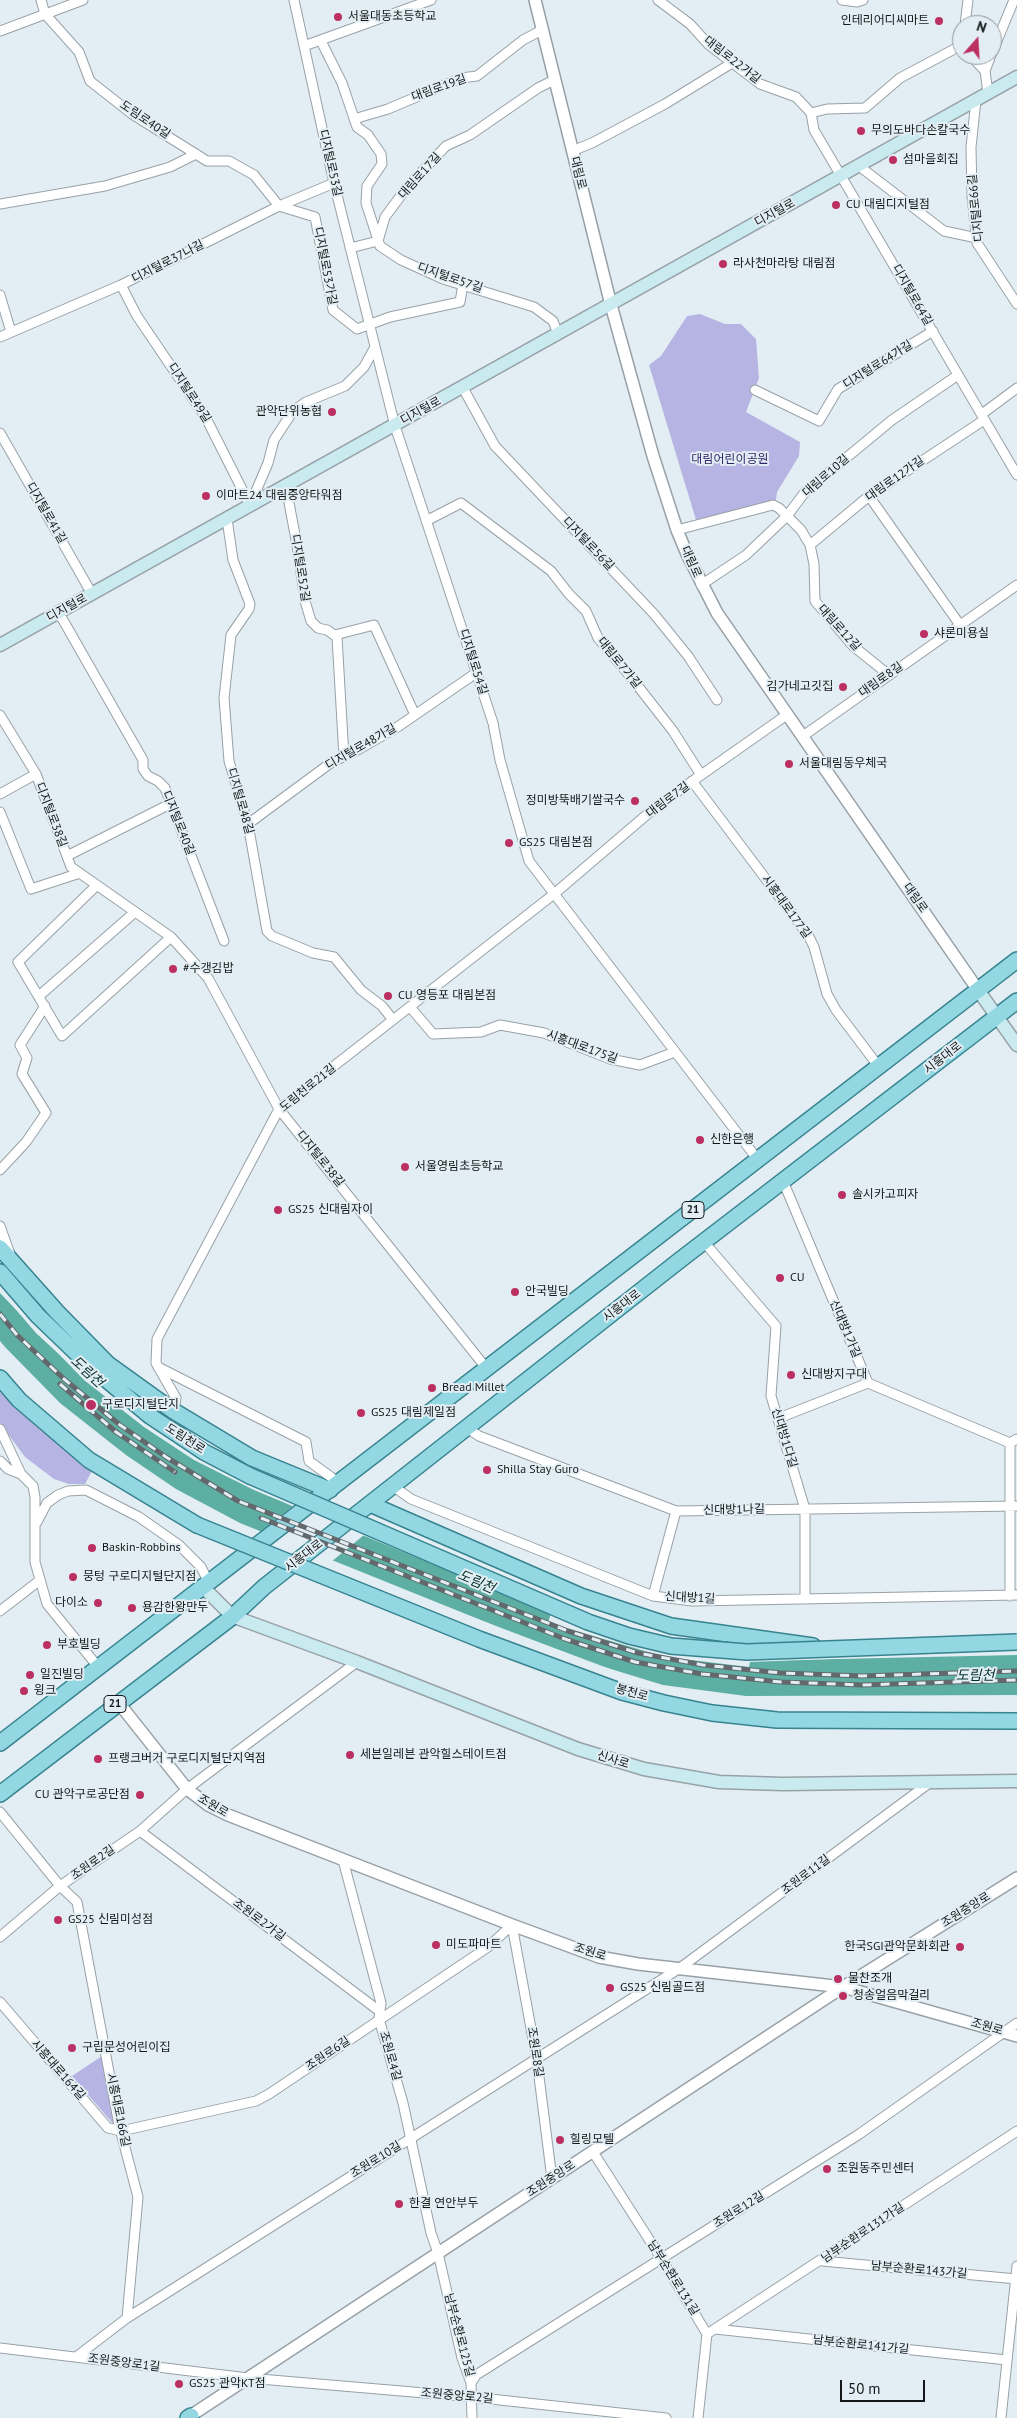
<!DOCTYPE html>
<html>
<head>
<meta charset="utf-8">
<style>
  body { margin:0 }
  #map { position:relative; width:1017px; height:2418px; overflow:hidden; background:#e3eef4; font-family:"PT Sans",sans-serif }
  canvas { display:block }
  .north { position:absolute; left:952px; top:15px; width:50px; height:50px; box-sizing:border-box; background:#e3eef4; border:1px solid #90989c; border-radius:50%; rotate:19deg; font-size:14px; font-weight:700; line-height:20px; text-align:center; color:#131719 }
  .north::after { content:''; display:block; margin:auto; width:18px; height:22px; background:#bc2f61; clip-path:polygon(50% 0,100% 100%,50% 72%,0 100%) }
  .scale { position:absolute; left:840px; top:2380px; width:85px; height:22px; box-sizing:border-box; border:2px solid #131719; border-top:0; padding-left:6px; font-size:15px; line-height:18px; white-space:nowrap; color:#131719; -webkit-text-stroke:4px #e3eef4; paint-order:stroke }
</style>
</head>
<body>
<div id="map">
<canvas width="1017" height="2418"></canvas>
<div class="north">N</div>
<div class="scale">50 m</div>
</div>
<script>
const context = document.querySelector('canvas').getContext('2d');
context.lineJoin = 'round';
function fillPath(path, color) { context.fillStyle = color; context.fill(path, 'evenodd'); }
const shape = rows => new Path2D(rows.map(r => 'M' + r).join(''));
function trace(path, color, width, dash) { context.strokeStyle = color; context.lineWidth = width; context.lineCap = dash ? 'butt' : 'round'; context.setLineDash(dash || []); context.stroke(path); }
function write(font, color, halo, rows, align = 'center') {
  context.font = font + ' "PT Sans","Noto Sans KR",sans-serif'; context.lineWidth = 4; context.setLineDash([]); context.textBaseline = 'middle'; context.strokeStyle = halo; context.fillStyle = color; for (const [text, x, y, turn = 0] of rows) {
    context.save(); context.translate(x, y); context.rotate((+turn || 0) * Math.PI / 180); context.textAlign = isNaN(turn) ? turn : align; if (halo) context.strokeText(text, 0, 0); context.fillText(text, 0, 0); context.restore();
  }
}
fillPath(shape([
  [700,314,725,324,741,324,756,339,759,378,746,412,800,442,799,456,777,492,776,500,696,520,649,365,661,356,687,316],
  [0,1392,64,1450,92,1471,85,1484,69,1484,54,1479,25,1457,0,1423],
  [102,2056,115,2126,72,2076]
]), '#b6b4e2');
fillPath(shape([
  [0,1293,84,1380,144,1427,194,1460,254,1490,586,1628,747,1661,1017,1655,1017,1695,746,1696,663,1685,575,1658,240,1523,176,1489,126,1455,60,1403,5,1347,0,1341]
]), '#5dafa3');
fillPath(shape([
  [0,1291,86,1378,146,1425,195,1458,255,1488,587,1626,748,1659,986,1653,750,1662,749,1667,666,1657,548,1623,551,1613,364,1535,331,1562,259,1533,293,1506,224,1475,172,1445,135,1419,87,1380,36,1333],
  [382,1583,647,1683,574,1661]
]), '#e3eef4');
const minor = shape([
  [41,0,45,14,79,52,90,81,132,114,207,161,229,161,254,175,279,206,315,217,333,310,357,329,390,317,460,302,463,284],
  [294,0,334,183,395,426,493,723,500,760,529,861,758,1160],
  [658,0,690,24,709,45,760,84,796,97,811,113],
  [842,0,857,2,863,0],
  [965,25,968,0],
  [0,31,83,0],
  [321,41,342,83,357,127,368,135,381,154,382,164,367,186,366,203,380,246,401,260,443,279,534,307,553,321,558,334],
  [304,46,431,0],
  [992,53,1014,0],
  [970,55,985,71,991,55],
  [985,71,988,93],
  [976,100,971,147,972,196,977,243,1017,304],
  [811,113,814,130,1017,475],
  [811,113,827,109,865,108,900,78,960,46,962,39],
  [354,119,388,109,461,78,477,76,523,40,542,30],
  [572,151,592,143,665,104,732,63],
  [859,166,944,231,977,238],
  [0,204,105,186,170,167,196,154],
  [350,248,378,241,385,217,408,186,446,146,470,135,538,88,554,80],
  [121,285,137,316,206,418,250,505],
  [0,295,11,332],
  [0,337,121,285,279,206,334,183],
  [463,388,495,446,654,614,688,656,717,700],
  [755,390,819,421,838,389,933,331],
  [982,414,1017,388],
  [0,433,92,594],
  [286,487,297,545,305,601,311,621,318,628,327,630,337,637,344,757],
  [869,496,960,625],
  [250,505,268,463,274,440,293,411,306,402,345,386,364,367,375,347],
  [227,519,233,560,250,604,249,609,231,635,224,698,229,761,248,824,267,931,272,936,313,953,334,957,361,990,382,1006,393,1020],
  [426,521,461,503,551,571,569,594,586,611,598,638,630,676,673,731,701,775],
  [677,530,773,505,779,508,801,530,810,545,814,564,815,601,853,646,889,675],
  [810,545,869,496,984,420],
  [701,585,746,555,787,516,805,492,892,420,958,375],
  [59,613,143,760,143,769,148,776,158,781,165,788,224,941],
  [335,635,374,625,415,715],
  [0,715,36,774,71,867,171,937,208,978,279,1109,487,1369],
  [803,736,1017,585],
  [692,781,808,935,814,947,827,994,836,1010,879,1067],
  [0,794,36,774],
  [0,812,31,889,80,873],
  [248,824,332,762,354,752,399,726,476,673],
  [67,856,170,804],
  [97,885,18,962,62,1036,171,937],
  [39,996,135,912],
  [410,1007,433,1034,481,1032,500,1025,544,1033,610,1059,640,1065,675,1052],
  [0,1170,26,1142,46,1113,22,1074,27,1058,20,1045,45,1006],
  [783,1181,868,1383,1010,1443,1017,1439],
  [0,1226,10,1254],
  [704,1242,776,1326,771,1396,805,1509,805,1599],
  [158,1367,306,1442,309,1461,339,1483],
  [174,1411,176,1398,156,1363,157,1339,279,1109,554,894,657,806,788,714],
  [779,1418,868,1383],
  [467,1428,479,1436,676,1511,1017,1506],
  [0,1429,21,1474],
  [1010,1443,1010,1596],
  [0,1461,8,1469,21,1474,33,1486,35,1497,35,1562,47,1604,99,1668],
  [396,1484,397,1489,411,1499,653,1596,692,1601,1017,1595],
  [37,1522,47,1503,58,1495,68,1491,86,1490,139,1517,179,1545,201,1567,209,1583],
  [653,1596,676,1511],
  [0,1611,40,1580],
  [0,1812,60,1886,77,1902,119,2125,138,2197,127,2318],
  [140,1831,378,2010],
  [343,1860,381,2003,379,2019,403,2103,431,2233,438,2253,462,2358,471,2383,472,2418],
  [512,1925,537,2061,552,2179],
  [0,1937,60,1886,140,1831,187,1789,357,1662],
  [0,2002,108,2128,121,2131,256,2101,269,2094,488,1947,512,1925],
  [593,2152,661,2258,707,2334,698,2418],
  [822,2261,1017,2279],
  [715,2329,1007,2360],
  [707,2334,1017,2131],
  [0,2348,248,2378,472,2397,666,2418],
  [76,2357,127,2318,680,1968,932,1781],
  [471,2383,476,2375,858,2135,1017,2023],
  [1001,2418,1017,2266]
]);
const tertiary = shape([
  [535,0,611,305,653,456,677,530,687,554,717,613,978,990],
  [118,1702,187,1789,208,1805,228,1815,512,1925,599,1957,638,1964,843,1987,1017,2036],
  [187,2418,843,1987,1017,1878]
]);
const secondary = shape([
  [0,645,1017,77],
  [978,990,1017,1045],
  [204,1588,232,1616,357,1662,578,1749,644,1769,719,1782,783,1784,1017,1781]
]);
const primary = shape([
  [0,1248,57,1312,108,1364,172,1410,252,1458,330,1490],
  [0,1272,38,1316,89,1365,150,1416,204,1452,250,1476],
  [0,1378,19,1400,89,1460,197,1525],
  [370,1504,581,1596,671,1626,813,1646],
  [0,1743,1017,960],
  [0,1794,232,1617,264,1587,680,1260,1017,1001],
  [188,2418,191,2416]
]);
trace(minor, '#97a1a7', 11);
trace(tertiary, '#97a1a7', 14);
trace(secondary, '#97a1a7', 15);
trace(primary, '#37838f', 18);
trace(minor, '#fff', 9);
trace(tertiary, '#fff', 11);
trace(secondary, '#c9ebf0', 12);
trace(primary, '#92d7e2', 15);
const rail = shape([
  [0,1314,17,1335,64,1379,120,1425,166,1457,238,1501,568,1631,638,1653,703,1665,781,1673,862,1676,1017,1671],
  [60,1384,116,1432,175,1472],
  [261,1518,565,1639,635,1662,702,1674,781,1682,862,1685,1017,1680]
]);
trace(rail, '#62686c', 5);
trace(rail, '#e3eef4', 3, [9]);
const primaryBridge = shape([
  [250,1476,588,1622,629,1636,671,1646,747,1652,1017,1642],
  [197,1525,479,1639,622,1692,664,1703,712,1713,777,1720,1017,1721]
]);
trace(primaryBridge, '#37838f', 18, []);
trace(primaryBridge, '#92d7e2', 15);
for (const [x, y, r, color] of [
  [338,17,5,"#bc2f61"],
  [939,21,5,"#bc2f61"],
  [861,131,5,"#bc2f61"],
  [893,160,5,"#bc2f61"],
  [836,205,5,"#bc2f61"],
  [723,264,5,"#bc2f61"],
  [332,412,5,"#bc2f61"],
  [206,496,5,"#bc2f61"],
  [924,634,5,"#bc2f61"],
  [843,687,5,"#bc2f61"],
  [789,764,5,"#bc2f61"],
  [635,801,5,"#bc2f61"],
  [509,843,5,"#bc2f61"],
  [173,969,5,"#bc2f61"],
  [388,996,5,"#bc2f61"],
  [700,1140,5,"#bc2f61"],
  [405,1167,5,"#bc2f61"],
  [842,1195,5,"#bc2f61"],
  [278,1210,5,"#bc2f61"],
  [780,1278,5,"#bc2f61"],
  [515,1292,5,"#bc2f61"],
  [791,1375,5,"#bc2f61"],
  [432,1388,5,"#bc2f61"],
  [91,1405,6,"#bc2f61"],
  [361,1413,5,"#bc2f61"],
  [487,1470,5,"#bc2f61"],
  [92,1548,5,"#bc2f61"],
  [73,1577,5,"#bc2f61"],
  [98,1603,5,"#bc2f61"],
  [132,1608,5,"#bc2f61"],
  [47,1645,5,"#bc2f61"],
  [30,1675,5,"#bc2f61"],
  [24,1691,5,"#bc2f61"],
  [350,1755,5,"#bc2f61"],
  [98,1759,5,"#bc2f61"],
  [140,1795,5,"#bc2f61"],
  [58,1920,5,"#bc2f61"],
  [436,1945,5,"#bc2f61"],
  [960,1947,5,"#bc2f61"],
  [838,1979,5,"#bc2f61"],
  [610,1988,5,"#bc2f61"],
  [843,1996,5,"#bc2f61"],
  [72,2048,5,"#bc2f61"],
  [560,2140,5,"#bc2f61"],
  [827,2169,5,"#bc2f61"],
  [399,2204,5,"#bc2f61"],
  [179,2384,5,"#bc2f61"]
]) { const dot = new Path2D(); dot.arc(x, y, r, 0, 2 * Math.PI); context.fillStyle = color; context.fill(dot); trace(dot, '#e3eef4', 2); }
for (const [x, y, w] of [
  [693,1210,22],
  [115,1704,22]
]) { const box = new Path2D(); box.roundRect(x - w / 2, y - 8.5, w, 17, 4); context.fillStyle = '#e3eef4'; context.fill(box); trace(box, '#131719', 1); }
write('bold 11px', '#131719', null, [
  ["21",693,1210],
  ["21",115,1704]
]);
write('12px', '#131719', '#e3eef4', [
  ["서울대동초등학교",348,17],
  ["인테리어디씨마트",929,21,"right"],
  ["무의도바다손칼국수",871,131],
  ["섬마을회집",903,160],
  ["CU 대림디지털점",846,205],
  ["라사천마라탕 대림점",733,264],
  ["관악단위농협",322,412,"right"],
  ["이마트24 대림중앙타워점",216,496],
  ["샤론미용실",934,634],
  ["김가네고깃집",833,687,"right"],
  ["서울대림동우체국",799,764],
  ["정미방뚝배기쌀국수",625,801,"right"],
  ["GS25 대림본점",519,843],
  ["#수갱김밥",183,969],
  ["CU 영등포 대림본점",398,996],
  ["신한은행",710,1140],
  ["서울영림초등학교",415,1167],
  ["솔시카고피자",852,1195],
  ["GS25 신대림자이",288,1210],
  ["CU",790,1278],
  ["안국빌딩",525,1292],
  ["신대방지구대",801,1375],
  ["Bread Millet",442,1388],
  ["구로디지털단지",102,1405],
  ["GS25 대림제일점",371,1413],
  ["Shilla Stay Guro",497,1470],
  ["Baskin-Robbins",102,1548],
  ["뭉텅 구로디지털단지점",83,1577],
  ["다이소",88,1603,"right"],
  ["용감한왕만두",142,1608],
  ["부호빌딩",57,1645],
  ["일진빌딩",40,1675],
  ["윙크",34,1691],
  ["세븐일레븐 관악힐스테이트점",360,1755],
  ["프랭크버거 구로디지털단지역점",108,1759],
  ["CU 관악구로공단점",130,1795,"right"],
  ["GS25 신림미성점",68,1920],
  ["미도파마트",446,1945],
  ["한국SGI관악문화회관",950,1947,"right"],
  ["물찬조개",848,1979],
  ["GS25 신림골드점",620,1988],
  ["청송얼음막걸리",853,1996],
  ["구립문성어린이집",82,2048],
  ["힐링모텔",570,2140],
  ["조원동주민센터",837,2169],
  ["한결 연안부두",409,2204],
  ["GS25 관악KT점",189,2384]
], 'left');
write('12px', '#131719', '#e3eef4', [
  ["대림로22가길",732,60,38],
  ["대림로19길",439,88,-20],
  ["도림로40길",145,120,34],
  ["디지털로53길",330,163,77],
  ["대림로",578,173,76],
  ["대림로17길",420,176,-48],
  ["디지털로66길",976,208,-96],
  ["디지털로",775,213,-29],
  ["디지털로37나길",168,262,-27],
  ["디지털로53가길",325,266,79],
  ["디지털로57길",450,278,19],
  ["디지털로64길",912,295,60],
  ["디지털로64가길",878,365,-32],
  ["디지털로49길",189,393,57],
  ["디지털로",421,411,-29],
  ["대림로10길",826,476,-41],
  ["대림로12가길",895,479,-35],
  ["디지털로41길",46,513,60],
  ["디지털로56길",588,544,46],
  ["대림로",691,562,66],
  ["디지털로52길",300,568,81],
  ["디지털로",67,608,-29],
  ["대림로12길",839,628,48],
  ["디지털로54길",473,662,72],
  ["대림로7가길",619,663,51],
  ["대림로8길",881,680,-35],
  ["디지털로48가길",361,747,-30],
  ["대림로7길",668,800,-37],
  ["디지털로48길",240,801,74],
  ["디지털로38길",51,815,69],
  ["디지털로40길",178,823,68],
  ["대림로",915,898,55],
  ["시흥대로177길",786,907,54],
  ["시흥대로175길",582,1047,20],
  ["시흥대로",943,1058,-38],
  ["도림천로21길",308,1088,-39],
  ["디지털로38길",320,1159,51],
  ["시흥대로",622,1306,-38],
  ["신대방1가길",845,1329,67],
  ["신대방1다길",784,1438,73],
  ["도림천로",185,1439,33],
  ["신대방1나길",734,1510,-1],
  ["시흥대로",304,1556,-38],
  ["신대방1길",690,1598,3],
  ["봉천로",632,1693,16],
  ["신사로",613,1760,17],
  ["조원로",213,1806,30],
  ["조원로2길",93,1863,-35],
  ["조원로11길",806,1875,-37],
  ["조원중앙로",966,1910,-32],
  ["조원로2가길",259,1920,37],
  ["조원로",590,1952,17],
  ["조원로",987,2027,16],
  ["조원로8길",535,2052,81],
  ["조원로6길",328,2054,-34],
  ["조원로4길",390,2056,74],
  ["시흥대로164길",58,2070,49],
  ["시흥대로166길",118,2110,78],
  ["조원로10길",376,2160,-32],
  ["조원중앙로",551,2179,-33],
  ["조원로12길",739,2210,-32],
  ["남부순환로131가길",863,2233,-34],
  ["남부순환로143가길",919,2270,5],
  ["남부순환로131길",673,2278,58],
  ["남부순환로125길",459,2335,75],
  ["남부순환로141가길",861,2345,6],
  ["조원중앙로1길",124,2363,7],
  ["조원중앙로2길",457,2396,5]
]);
write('12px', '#322568', '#e3eef4', [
  ["대림어린이공원",730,460]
]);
write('italic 14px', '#07302b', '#e3eef4', [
  ["도림천",87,1372,42],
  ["도림천",476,1582,23],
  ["도림천",975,1676]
]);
</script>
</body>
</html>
